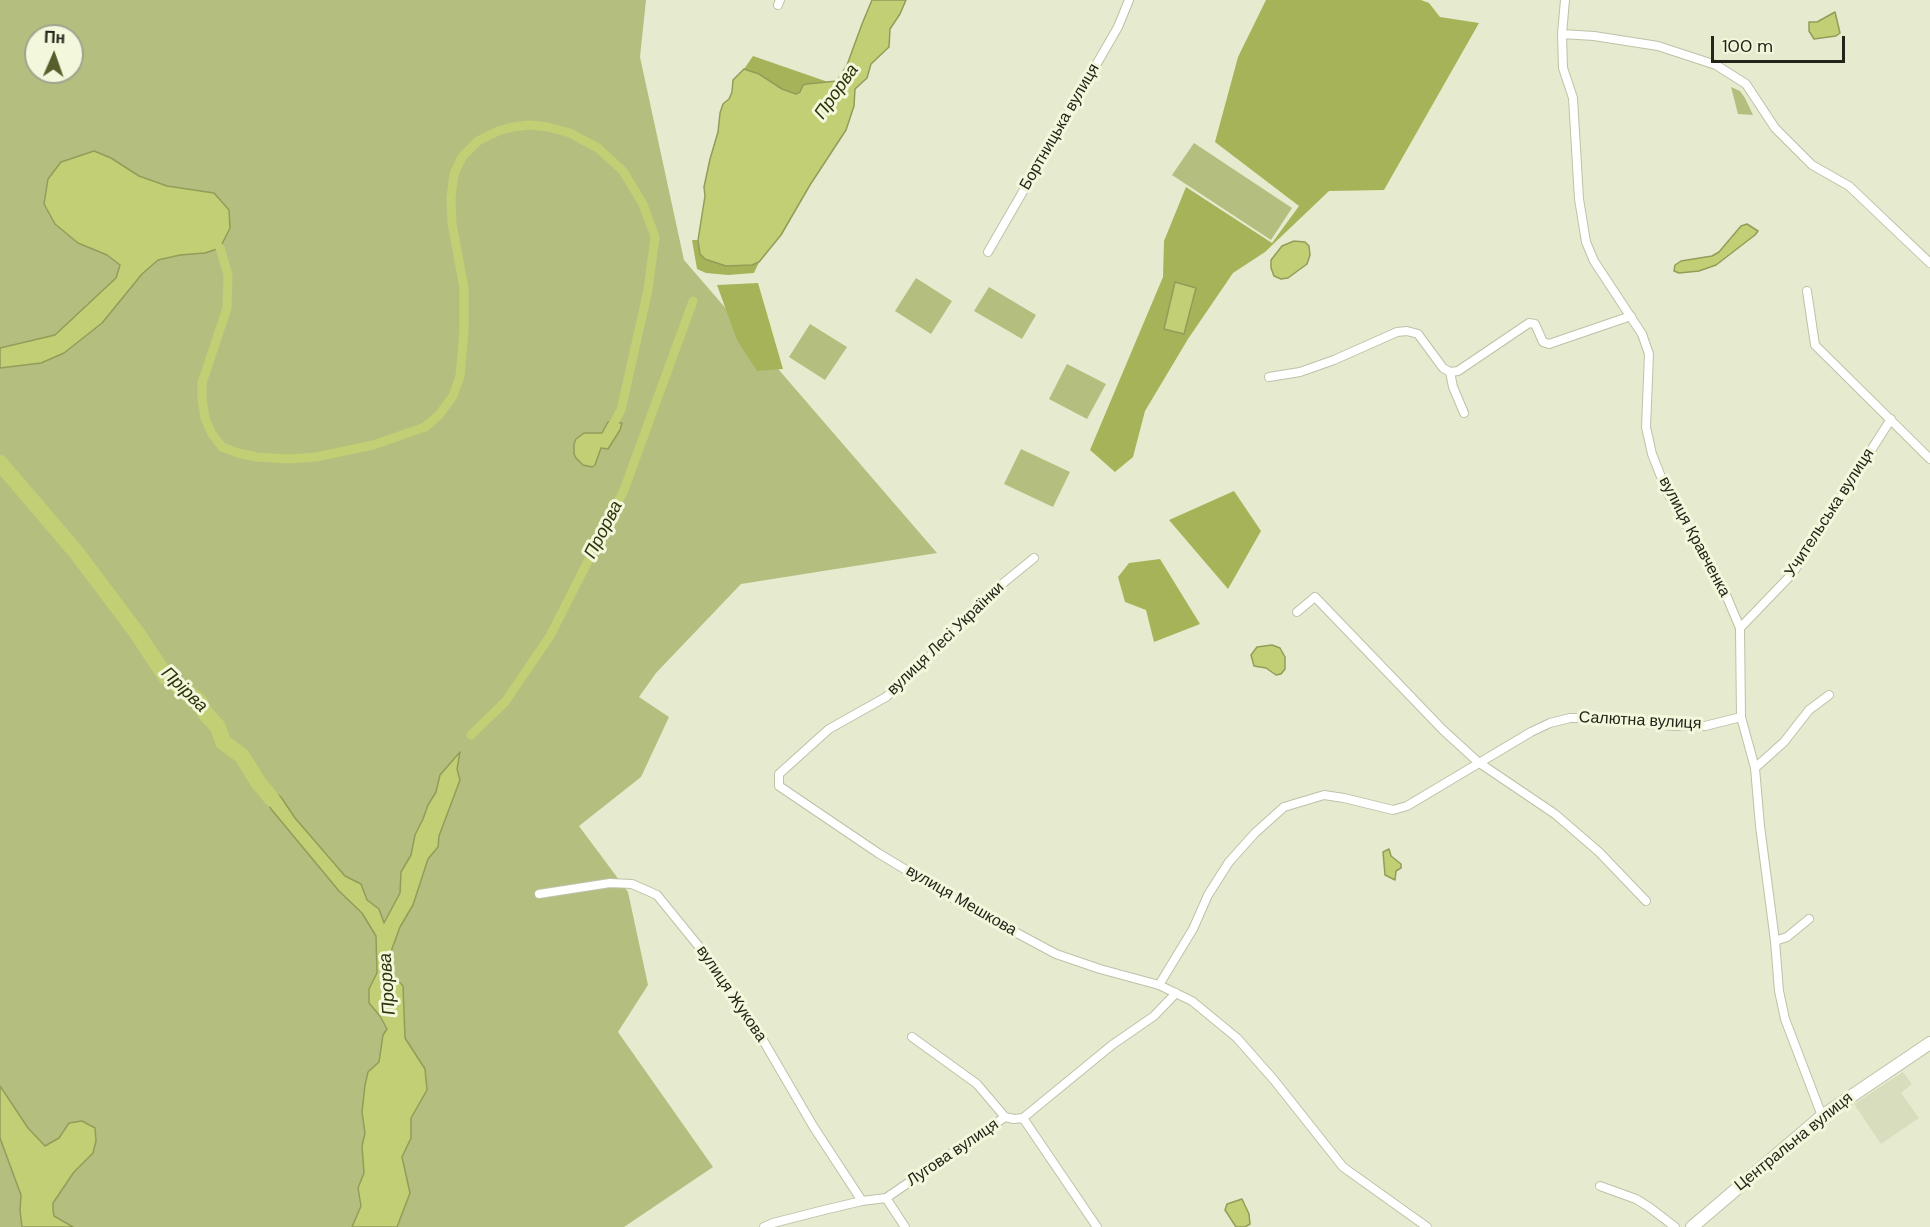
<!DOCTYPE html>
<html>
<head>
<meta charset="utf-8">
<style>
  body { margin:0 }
  #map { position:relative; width:1930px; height:1227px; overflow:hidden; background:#e6ebcf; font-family:"DM Sans",sans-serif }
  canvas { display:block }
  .north { position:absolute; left:24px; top:24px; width:60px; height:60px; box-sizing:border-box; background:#f3f8dc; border:2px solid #a0a38e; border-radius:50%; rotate:2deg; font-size:16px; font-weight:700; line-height:24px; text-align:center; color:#23241a }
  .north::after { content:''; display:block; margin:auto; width:21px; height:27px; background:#575d2b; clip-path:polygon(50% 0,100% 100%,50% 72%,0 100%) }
  .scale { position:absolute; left:1711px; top:36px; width:134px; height:27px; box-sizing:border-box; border:3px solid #23241a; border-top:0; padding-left:8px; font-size:18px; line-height:21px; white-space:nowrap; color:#23241a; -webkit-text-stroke:4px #f3f8dc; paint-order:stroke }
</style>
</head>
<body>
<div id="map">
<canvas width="1930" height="1227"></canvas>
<div class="north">Пн</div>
<div class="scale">100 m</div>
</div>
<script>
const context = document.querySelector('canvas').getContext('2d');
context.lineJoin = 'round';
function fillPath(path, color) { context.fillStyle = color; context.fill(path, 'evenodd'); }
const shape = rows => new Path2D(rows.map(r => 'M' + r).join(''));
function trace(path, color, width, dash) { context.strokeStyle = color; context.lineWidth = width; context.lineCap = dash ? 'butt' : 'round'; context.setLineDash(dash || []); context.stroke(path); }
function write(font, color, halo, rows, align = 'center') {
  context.font = font + ' "DM Sans",sans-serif'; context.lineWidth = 6; context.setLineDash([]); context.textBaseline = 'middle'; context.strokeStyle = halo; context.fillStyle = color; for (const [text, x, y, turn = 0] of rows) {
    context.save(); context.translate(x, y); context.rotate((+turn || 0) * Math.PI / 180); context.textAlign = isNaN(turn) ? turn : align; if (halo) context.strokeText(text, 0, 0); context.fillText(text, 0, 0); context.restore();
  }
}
fillPath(shape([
  [1903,1072,1912,1084,1901,1093,1919,1118,1881,1144,1854,1104]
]), '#d8debd');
fillPath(shape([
  [0,0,646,0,640,57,684,260,937,553,741,584,656,673,639,697,669,717,641,777,579,826,628,892,648,985,618,1032,713,1167,624,1227,0,1227],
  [36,36,72,36,72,72,36,72],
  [1731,87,1740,91,1745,98,1753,115,1738,114],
  [1194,143,1292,208,1271,240,1172,175],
  [916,278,952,301,931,334,895,311],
  [989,287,1036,315,1022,339,974,311],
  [810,324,847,347,825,380,789,357],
  [1067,364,1106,384,1087,419,1049,399],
  [1021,449,1070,472,1053,507,1004,484]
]), '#b4be7f');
fillPath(shape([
  [1266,0,1421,0,1429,3,1440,17,1479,23,1384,190,1329,191,1265,252,1233,273,1188,339,1145,411,1133,457,1115,472,1090,450,1163,277,1164,241,1186,187,1272,243,1299,206,1215,142,1238,57],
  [753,56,831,83,803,85,800,92,796,94,782,89,759,74,744,69],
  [692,240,698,240,700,254,705,259,726,266,752,265,759,262,754,273,728,275,706,273,697,269],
  [758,283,783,369,757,371,737,340,717,285],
  [1234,491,1261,531,1228,589,1169,520],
  [1160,559,1200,624,1154,642,1146,610,1125,602,1118,577,1129,563]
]), '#a7b358');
const water = shape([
  [872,0,906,0,900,14,890,29,889,47,871,64,867,78,855,89,854,106,846,130,810,185,781,235,759,262,752,265,726,266,705,259,700,254,698,240,705,196,704,187,710,159,718,132,720,113,723,104,729,99,732,92,733,80,744,69,759,74,782,89,796,94,800,92,803,85,807,84,837,81,847,65,862,24,872,0],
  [1835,12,1840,33,1836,36,1814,39,1809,31,1809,22,1817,22,1835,12],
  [94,151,111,158,139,176,167,186,214,193,229,210,230,228,220,248,205,253,180,255,158,260,142,274,102,323,64,353,41,363,0,368,0,348,55,335,116,278,120,265,107,255,78,243,55,224,44,204,48,179,61,162,94,151],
  [1747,224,1758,231,1755,235,1716,265,1699,271,1679,273,1674,271,1675,265,1681,261,1712,256,1719,252,1741,226,1747,224],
  [1294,241,1305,242,1309,246,1310,255,1307,264,1288,278,1281,279,1274,276,1271,268,1271,260,1282,246,1294,241],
  [1175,282,1196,288,1184,334,1164,329,1175,282],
  [608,422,622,423,620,430,608,449,601,448,595,465,592,467,583,465,576,458,574,454,574,444,576,439,584,433,602,433,608,422],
  [1272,645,1280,648,1285,657,1285,669,1281,674,1276,675,1266,668,1254,666,1251,655,1257,647,1272,645],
  [460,752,457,769,460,780,439,836,438,847,428,859,413,905,400,927,389,957,389,971,403,986,405,1038,425,1069,427,1090,411,1118,411,1138,402,1157,410,1193,397,1227,352,1227,361,1206,358,1188,364,1173,362,1146,365,1133,362,1112,365,1085,368,1072,379,1062,383,1035,387,1029,380,1016,369,1003,369,989,377,973,376,936,362,913,339,891,271,809,258,782,265,784,281,797,295,818,345,876,361,884,367,900,379,909,384,923,400,893,401,872,411,855,415,835,423,819,428,805,436,792,440,775,460,752],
  [1389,849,1391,856,1401,864,1401,868,1396,871,1395,880,1385,875,1383,852,1389,849],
  [0,1086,28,1128,45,1146,59,1138,69,1123,82,1121,95,1128,96,1141,93,1153,74,1172,53,1203,53,1210,54,1216,73,1227,22,1227,20,1210,21,1195,0,1138,0,1086],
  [1242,1199,1249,1214,1250,1224,1245,1227,1236,1227,1225,1210,1227,1204,1242,1199]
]);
fillPath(water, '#c3cf74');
trace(water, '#939c59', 1.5);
trace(shape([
  [220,248,228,275,227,308,202,383,202,398,205,418,212,434,222,447,238,453,257,457,289,459,316,457,373,445,425,427,439,415,453,396,460,376,464,331,464,288,452,223,451,198,454,174,462,157,478,141,498,131,512,127,530,125,548,127,570,133,598,148,623,171,643,204,655,237,648,290,621,410,610,430],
  [471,735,505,702,550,636,624,490,693,301]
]), '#c3cf74', 9);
trace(shape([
  [0,463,76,552,137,633,166,677,198,700,206,714,218,727,223,742,242,756,258,782,272,799]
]), '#c3cf74', 16);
const street = shape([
  [1565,0,1562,34,1563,68,1573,98,1579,199,1586,242,1594,261,1642,334,1649,354,1646,427,1652,454,1667,492,1721,583,1740,628,1741,717,1755,768,1760,826,1775,941,1779,991,1785,1019,1822,1116],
  [778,5,780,0],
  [1562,34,1594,36,1658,46,1716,65,1746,84,1775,128,1812,165,1849,186,1930,263],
  [988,252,1118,27,1129,0],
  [1807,291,1815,345,1930,459],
  [1450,372,1453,387,1464,413],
  [1269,377,1300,372,1334,360,1397,332,1407,331,1418,334,1443,368,1450,372,1458,371,1529,323,1535,324,1543,342,1549,344,1631,316],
  [1034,558,996,589,927,659,886,697,829,729,779,774,779,786,878,853,959,902,1056,954,1100,969,1159,985,1192,1001,1237,1038,1274,1080,1343,1167,1427,1227],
  [1297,612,1315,597,1443,730,1478,762,1555,814,1599,852,1646,901],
  [1740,628,1792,574,1891,419],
  [1755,768,1784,742,1809,710,1829,695],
  [539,894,610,883,632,884,657,895,705,954,760,1035,813,1126,862,1201],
  [1775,941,1787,937,1809,919],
  [1159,985,1193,929,1208,895,1229,862,1255,833,1284,807,1324,795,1344,798,1393,810,1407,806,1531,732,1550,723,1570,718,1590,718,1674,726,1705,726,1741,717],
  [912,1037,977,1084,1005,1117],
  [1023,1118,1097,1227],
  [1600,1186,1636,1199,1649,1207,1675,1227],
  [886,1198,905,1227],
  [764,1227,773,1223,824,1210,862,1201,886,1198,1005,1117,1014,1119,1023,1118,1112,1045,1154,1016,1176,993]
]);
const secondary = shape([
  [1692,1227,1822,1116,1930,1043]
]);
trace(street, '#bdc2a8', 10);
trace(secondary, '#bdc2a8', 14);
trace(street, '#fff', 8);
trace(secondary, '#fff', 12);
write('16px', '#23241a', '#f3f8dc', [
  ["Бортницька вулиця",1060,127,-60],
  ["Учительська вулиця",1830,513,-57],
  ["вулиця Кравченка",1694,537,62],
  ["вулиця Лесі Українки",946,639,-44],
  ["Салютна вулиця",1640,721,3],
  ["вулиця Мешкова",961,901,30],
  ["вулиця Жукова",731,994,56],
  ["Центральна вулиця",1794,1142,-39],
  ["Лугова вулиця",953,1153,-34]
]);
write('italic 18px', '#2e330b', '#f3f8dc', [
  ["Прорва",837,92,-55],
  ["Прорва",604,530,-63],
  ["Прірва",184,690,44],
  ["Прорва",388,984,-94]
]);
</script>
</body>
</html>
